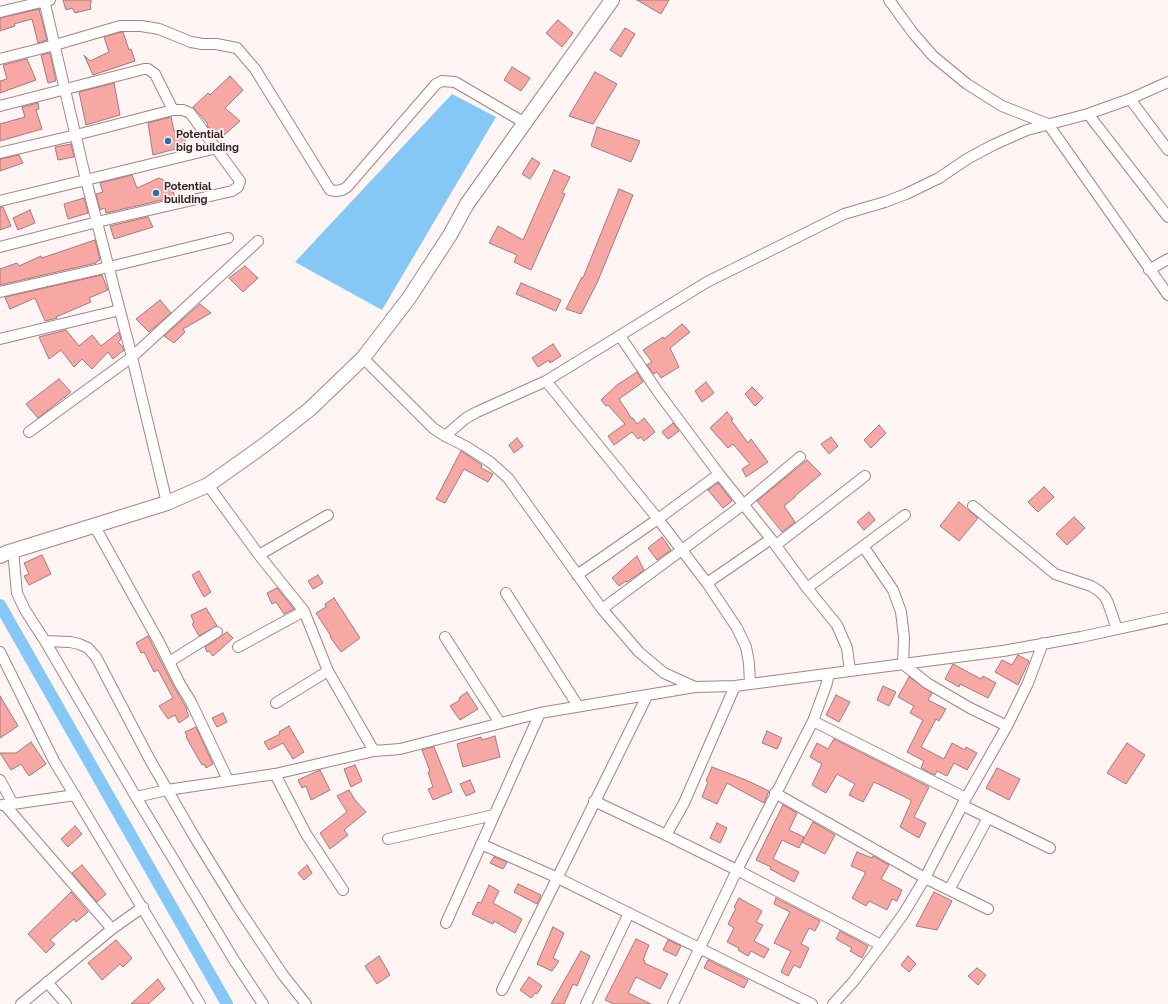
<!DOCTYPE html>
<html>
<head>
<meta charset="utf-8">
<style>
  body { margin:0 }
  canvas { display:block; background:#fef5f4 }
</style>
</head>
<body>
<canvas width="1168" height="1004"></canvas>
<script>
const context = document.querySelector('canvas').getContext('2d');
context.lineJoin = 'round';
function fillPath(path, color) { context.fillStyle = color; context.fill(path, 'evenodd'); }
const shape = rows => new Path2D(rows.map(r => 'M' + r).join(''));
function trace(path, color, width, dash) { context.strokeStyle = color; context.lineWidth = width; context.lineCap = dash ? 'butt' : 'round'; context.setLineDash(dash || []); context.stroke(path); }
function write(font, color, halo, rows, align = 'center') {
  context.font = font + ' Raleway,sans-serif'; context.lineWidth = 3.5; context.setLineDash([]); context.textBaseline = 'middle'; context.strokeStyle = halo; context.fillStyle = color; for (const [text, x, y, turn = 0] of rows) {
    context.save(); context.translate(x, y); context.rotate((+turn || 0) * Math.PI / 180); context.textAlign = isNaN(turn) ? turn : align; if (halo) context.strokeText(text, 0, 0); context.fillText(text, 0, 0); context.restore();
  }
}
fillPath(shape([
  [452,94,496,117,382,310,295,262]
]), '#85c7f5');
trace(shape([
  [0,605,227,1004]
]), '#85c7f5', 12);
const building = shape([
  [63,0,91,0,91,3,90,4,91,9,75,13,72,8,66,10,63,0],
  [637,0,669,0,661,14,637,0],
  [39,9,47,40,38,43,32,19,14,24,15,26,0,31,0,18,39,9],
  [558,20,573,33,562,47,546,33,558,20],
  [625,28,635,34,621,57,610,50,625,28],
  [121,32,123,32,129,50,131,49,135,61,93,75,84,55,90,61,109,52,104,37,121,32],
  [50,53,56,81,48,83,41,55,50,53],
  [27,59,36,80,0,93,0,81,7,79,3,65,27,59],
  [512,67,530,78,521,91,504,80,512,67],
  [595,72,617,84,593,124,569,116,595,72],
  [230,76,243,90,225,108,240,121,221,138,208,127,207,125,208,124,193,107,208,93,210,95,230,76],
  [114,83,120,115,86,125,79,92,114,83],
  [38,103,39,109,36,110,42,129,0,141,0,124,25,117,22,107,38,103],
  [171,117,174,131,183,129,186,146,153,155,148,123,171,117],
  [597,127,640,141,631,162,591,146,597,127],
  [71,144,74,157,58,160,55,147,71,144],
  [19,155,23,163,0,171,0,159,19,155],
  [532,158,540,163,530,179,522,174,532,158],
  [554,170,570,177,562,193,565,194,531,270,514,262,517,255,489,243,498,226,523,240,554,170],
  [132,175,137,188,159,178,170,183,175,197,106,213,105,208,100,210,96,194,103,192,100,183,132,175],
  [619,189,633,195,597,283,581,314,566,309,582,277,583,278,619,189],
  [84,198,88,213,68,219,64,204,84,198],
  [0,207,3,207,11,226,0,230,0,207],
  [30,210,35,223,18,230,13,218,30,210],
  [148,217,153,227,114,239,110,226,148,217],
  [95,240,100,260,96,262,96,263,0,285,0,269,17,263,19,266,41,256,42,258,95,240],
  [245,266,258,278,243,292,229,278,245,266],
  [102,275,108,290,89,298,91,302,56,317,57,318,45,321,35,298,10,309,5,297,102,275],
  [521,283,561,300,556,311,516,294,521,283],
  [160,300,171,313,149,332,136,319,160,300],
  [200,304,211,313,183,329,185,332,174,343,164,336,200,304],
  [682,324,690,332,670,348,679,367,661,378,657,372,654,374,647,365,652,362,643,350,663,337,664,339,682,324],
  [66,330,79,346,92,335,101,346,119,332,121,339,118,342,122,346,124,350,113,359,108,352,92,369,82,359,74,367,61,350,49,359,39,337,66,330],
  [553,344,561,356,550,363,549,360,538,367,532,358,553,344],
  [637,372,643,382,619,399,632,419,633,418,637,424,644,418,655,432,644,441,641,437,638,439,632,432,614,445,608,436,625,424,608,405,606,406,601,400,617,385,637,372],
  [59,379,71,392,38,418,26,404,59,379],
  [706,382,714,393,702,402,695,391,706,382],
  [752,387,763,398,755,406,745,394,752,387],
  [727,412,733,419,731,420,748,443,751,439,768,462,746,477,742,469,750,464,733,444,728,448,710,428,727,412],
  [673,423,679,431,668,439,662,432,673,423],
  [879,425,886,433,871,448,864,440,879,425],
  [831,437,838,446,829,454,821,444,831,437],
  [517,438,523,446,514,453,509,445,517,438],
  [461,451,482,465,481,468,493,474,488,482,464,469,445,503,436,499,461,451],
  [807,460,821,474,795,496,795,497,784,506,795,522,782,532,757,501,807,460],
  [718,483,732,501,723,508,708,490,718,483],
  [1044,487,1054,497,1038,512,1028,502,1044,487],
  [959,502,978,518,959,541,940,526,959,502],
  [869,512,875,520,864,530,857,522,869,512],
  [1074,517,1085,528,1067,545,1056,534,1074,517],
  [662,537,671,550,657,560,648,548,662,537],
  [42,555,51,574,29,585,24,576,29,574,24,563,42,555],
  [637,556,644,570,627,582,626,581,619,586,612,578,637,556],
  [199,571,211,592,204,597,192,575,199,571],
  [318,575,323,583,313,589,308,581,318,575],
  [277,588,294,609,284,614,276,602,272,604,267,593,277,588],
  [334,598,360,638,341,652,330,637,331,636,316,613,326,607,325,604,334,598],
  [206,608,217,626,199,636,192,624,194,623,191,615,206,608],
  [227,632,233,638,213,656,209,651,207,652,205,647,227,632],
  [148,636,174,687,187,709,186,710,189,716,179,723,175,715,168,719,159,706,173,698,158,670,154,672,144,652,141,653,136,643,148,636],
  [1018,655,1029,661,1018,685,995,672,1002,660,1012,665,1018,655],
  [953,664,981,679,983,676,996,683,988,698,960,684,959,687,945,679,953,664],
  [909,677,932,693,928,700,946,709,939,721,936,719,921,747,944,759,952,743,965,750,966,747,977,753,967,770,954,763,947,776,937,771,935,775,921,768,924,761,907,752,923,720,910,713,914,706,898,697,909,677],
  [883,686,896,692,889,706,877,700,883,686],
  [467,692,478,709,460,720,450,706,460,700,459,698,467,692],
  [836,695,850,702,839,722,826,715,836,695],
  [0,696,18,726,0,738,0,696],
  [223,713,227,722,217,727,212,718,223,713],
  [289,726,304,752,293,759,283,743,269,750,264,742,280,734,279,732,289,726],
  [196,727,213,764,206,768,204,764,202,765,186,737,187,736,185,732,196,727],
  [767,731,782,738,777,749,762,743,767,731],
  [495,736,500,757,463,767,457,744,481,737,482,740,495,736],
  [834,739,929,787,914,817,926,823,919,838,900,827,911,802,911,800,874,782,863,802,849,795,855,784,837,774,826,793,812,785,822,764,810,757,817,743,828,749,834,739],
  [31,742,46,764,29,776,21,764,11,770,0,753,16,753,31,742],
  [1127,743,1145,755,1126,784,1107,773,1127,743],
  [434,747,452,792,433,800,428,789,433,787,428,772,430,771,422,750,434,747],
  [355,765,362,781,351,787,344,769,355,765],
  [712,767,746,780,769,791,764,803,727,783,717,804,702,797,708,782,706,781,712,767],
  [997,768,1020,779,1009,800,986,788,997,768],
  [320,770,330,790,311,800,306,786,302,788,298,780,320,770],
  [470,780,475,792,466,796,460,784,470,780],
  [349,790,355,800,366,812,344,830,348,835,330,849,320,833,347,812,337,796,349,790],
  [783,805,797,813,789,830,804,837,799,848,782,840,773,859,799,872,794,882,770,869,771,867,756,860,783,805],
  [813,822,835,835,825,854,802,842,813,822],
  [717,823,727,828,720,843,710,838,717,823],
  [75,826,82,834,68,847,61,839,75,826],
  [857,852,872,858,873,856,889,865,881,879,902,890,897,901,892,899,887,910,869,901,866,906,852,898,865,874,865,872,851,866,857,852],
  [494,857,507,862,503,869,490,863,494,857],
  [82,865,106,894,97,902,72,873,82,865],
  [307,865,312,873,304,880,298,873,307,865],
  [518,884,541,895,537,904,514,892,518,884],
  [489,885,499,891,493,903,522,919,515,933,494,921,493,924,472,914,478,902,481,903,489,885],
  [71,892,88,912,76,922,74,919,50,940,55,944,46,953,28,934,71,892],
  [934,892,952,901,937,930,916,926,934,892],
  [739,898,762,911,756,922,763,925,754,941,769,949,764,958,751,951,748,956,738,950,739,948,727,942,734,928,728,924,736,908,734,907,739,898],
  [776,898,820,921,815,931,809,928,801,944,809,948,800,968,794,965,788,976,781,972,791,951,774,943,790,912,774,904,776,898],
  [553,927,564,933,553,958,559,961,552,971,537,964,553,927],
  [840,931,868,946,862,958,850,951,852,948,836,939,840,931],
  [636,939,649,945,643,960,645,961,644,963,668,974,660,989,636,977,628,993,651,1004,614,1004,605,1000,636,939],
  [116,940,132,958,123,967,120,964,102,980,88,963,116,940],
  [668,940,681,946,676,956,663,950,668,940],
  [581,951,590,956,577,986,573,984,564,1004,551,1004,581,951],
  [379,956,390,975,377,984,365,966,379,956],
  [908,956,916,964,909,972,901,965,908,956],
  [708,960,748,980,744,988,704,968,708,960],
  [977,968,986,975,978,985,968,976,977,968],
  [529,977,542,986,537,994,535,993,531,998,520,990,529,977],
  [158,979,165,989,148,1004,131,1004,158,979]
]);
fillPath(building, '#f7a8a5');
trace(building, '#a27b79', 1);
const street = shape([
  [44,0,86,180,132,357,167,503],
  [889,0,913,33,933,56,967,84,1002,106,1048,124,1168,295],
  [0,12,50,0],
  [0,59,55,45,120,26,141,26,159,29,191,42,202,44,216,44,237,48,255,69,330,190,336,191,342,190,347,187,436,84,442,81,455,82,525,123],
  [1130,99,1168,150],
  [0,106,144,69,148,69,155,74,173,110],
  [1088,114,1168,217],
  [0,153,76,135,173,110,183,110,190,113,240,181,238,187,232,191,97,222,0,247],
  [0,201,217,148],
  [1149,270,1168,259],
  [0,292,109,267,228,238],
  [620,336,658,392,719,474,771,539,807,588,837,625,847,648,850,671],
  [0,339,120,310],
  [363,358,433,428,445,436,467,447,490,462,508,478,602,609,639,652,664,673,695,687,735,686,1003,651,1081,637,1168,618],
  [546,381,658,519,707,583,737,628,746,647,749,663,750,684],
  [29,432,132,357,258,241],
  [445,436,466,418,477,412,546,381,707,282,844,214,885,202,906,194,939,178,967,159,993,145,1027,130,1088,114,1130,99,1168,82],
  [208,485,259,555,304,611,328,671,374,751],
  [973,506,1055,574,1091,586,1099,591,1105,597,1108,603,1117,629],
  [94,525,159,642,180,684,191,702,228,780],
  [776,545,865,476],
  [863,546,893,590,901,612,904,637,903,664,927,683,970,708,1007,726],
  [13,551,17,593,25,610,45,641,136,797,234,960,263,1004],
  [259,555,328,515],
  [577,575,658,519,719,474],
  [707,583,771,539],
  [807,588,905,515],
  [506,593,578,706],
  [602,609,744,504,800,457],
  [445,637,500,723],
  [45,641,70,642,79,644,88,648,96,657,150,760,194,836,237,906,283,975,306,1004],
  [238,647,304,611],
  [0,652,54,761,200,1004],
  [169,662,217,632],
  [735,686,684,803,666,835,737,870,881,945],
  [276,703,328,671],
  [813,721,966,798],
  [275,774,306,834,343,890],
  [0,780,13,804],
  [775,793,925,878,988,909],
  [136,797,167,790,275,774,374,751,400,749,540,713,695,687],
  [594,801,666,835],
  [2,805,13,804,75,795],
  [5,805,112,929],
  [962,805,1050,848],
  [388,839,494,815],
  [481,844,558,878,812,1004],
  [949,890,988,818],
  [446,923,540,713],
  [47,982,66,1004],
  [502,990,647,696],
  [21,1004,112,929,143,907],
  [586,1004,629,913],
  [673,1004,737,870,813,721,826,686,829,674],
  [833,1004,853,982,881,945,904,913,925,878,966,798,1007,726,1028,683,1043,643]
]);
const secondary = shape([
  [0,556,6,553,167,503,208,485,263,446,310,409,363,358,409,298,450,235,467,204,612,0]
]);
trace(street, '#aa8381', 12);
trace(secondary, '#aa8381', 16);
trace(street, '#fff', 10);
trace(secondary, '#fff', 14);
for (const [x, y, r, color] of [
  [168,141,4,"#2274a5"],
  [156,193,4,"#2274a5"]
]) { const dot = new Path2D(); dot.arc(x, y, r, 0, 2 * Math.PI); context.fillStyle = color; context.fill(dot); trace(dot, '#fef5f4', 1.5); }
write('bold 11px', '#342424', '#fef5f4', [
  ["Potential",176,135],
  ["big building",176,148],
  ["Potential",164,187],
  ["building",164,200]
], 'left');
</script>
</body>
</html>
